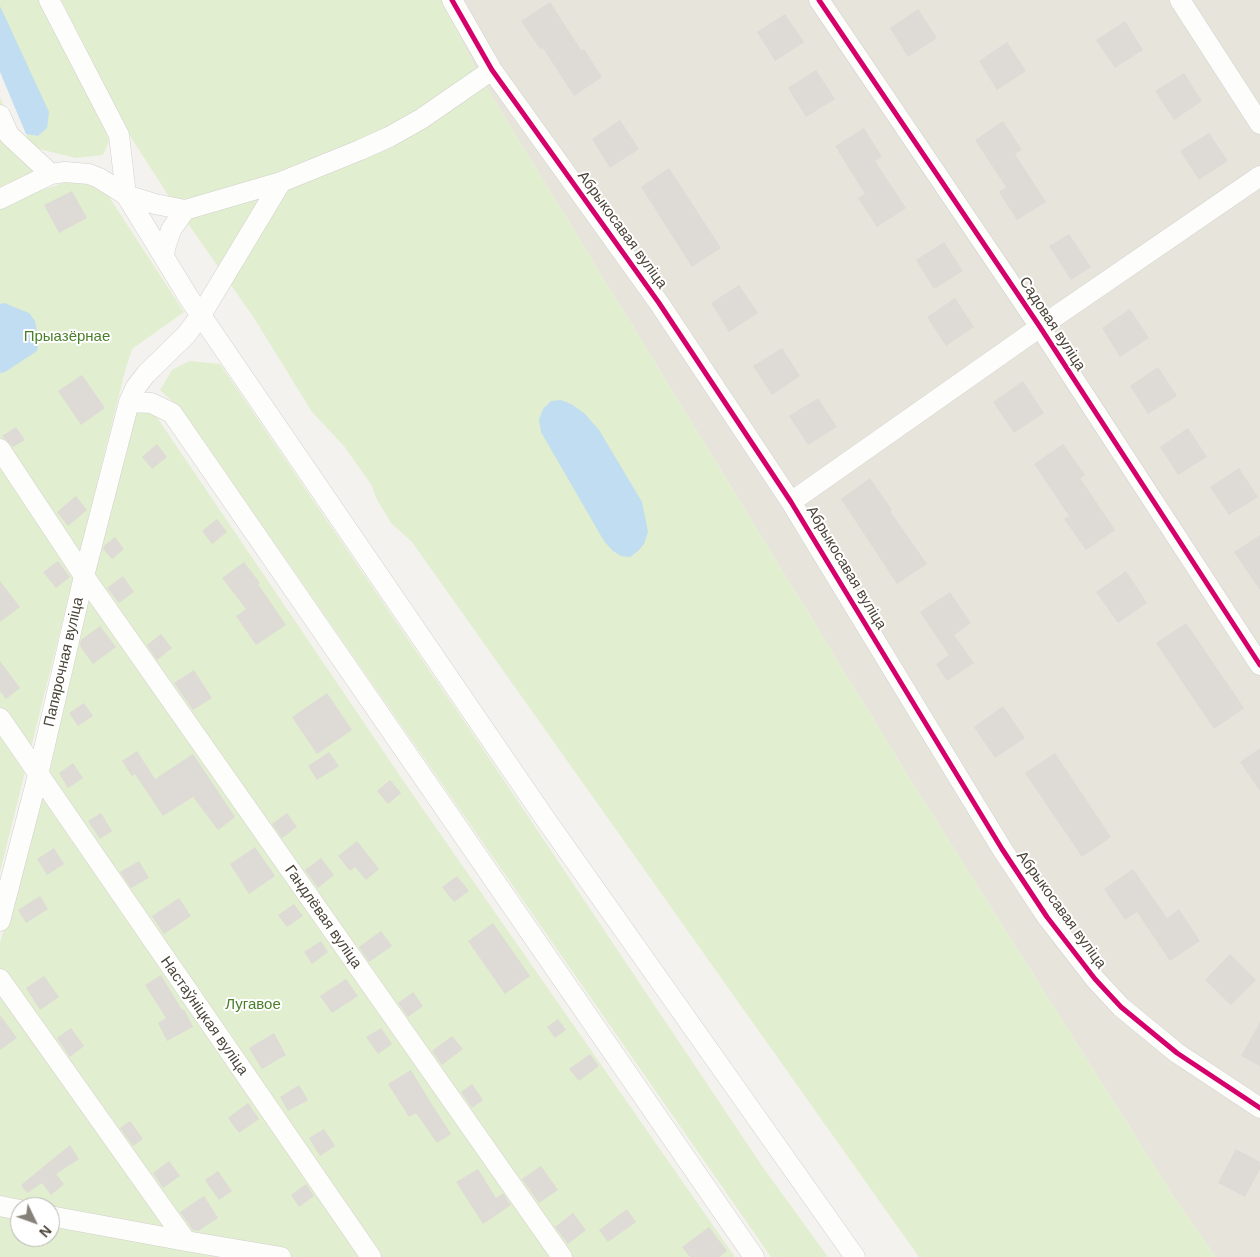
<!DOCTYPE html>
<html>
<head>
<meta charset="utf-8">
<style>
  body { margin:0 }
  #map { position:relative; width:1260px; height:1257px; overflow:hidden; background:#f4f2ee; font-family:Helvetica,sans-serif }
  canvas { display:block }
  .north { position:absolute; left:10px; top:1197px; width:50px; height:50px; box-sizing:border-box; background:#fff; border:1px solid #b7b4b0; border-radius:50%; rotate:132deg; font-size:14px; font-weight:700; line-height:20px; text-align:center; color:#4b4439 }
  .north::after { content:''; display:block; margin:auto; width:18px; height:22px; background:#868178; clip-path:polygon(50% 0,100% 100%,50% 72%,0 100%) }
</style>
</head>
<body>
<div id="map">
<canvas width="1260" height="1257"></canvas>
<div class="north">N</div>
</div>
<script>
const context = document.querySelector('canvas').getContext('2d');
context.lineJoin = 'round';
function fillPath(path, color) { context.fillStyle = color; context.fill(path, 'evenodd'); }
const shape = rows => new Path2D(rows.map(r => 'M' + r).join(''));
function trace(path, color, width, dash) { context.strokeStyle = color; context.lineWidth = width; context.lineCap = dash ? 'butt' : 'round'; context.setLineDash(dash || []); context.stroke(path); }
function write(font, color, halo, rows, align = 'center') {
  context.font = font + ' Helvetica,sans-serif'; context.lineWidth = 4; context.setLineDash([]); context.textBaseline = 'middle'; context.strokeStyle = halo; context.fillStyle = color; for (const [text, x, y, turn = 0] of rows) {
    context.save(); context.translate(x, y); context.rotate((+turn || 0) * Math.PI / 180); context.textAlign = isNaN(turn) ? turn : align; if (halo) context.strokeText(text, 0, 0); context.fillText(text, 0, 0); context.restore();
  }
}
fillPath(shape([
  [442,0,1260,0,1260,1257,1216,1257,1175,1199,905,771,479,75]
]), '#e7e4dc');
fillPath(shape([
  [0,0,42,0,101,116,109,141,103,155,76,158,31,147,26,134,38,136,0,6],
  [61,0,442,0,479,75,905,771,1175,1199,1216,1257,919,1257,412,542,391,523,376,498,372,486,344,446,312,412,254,318,170,198,130,136],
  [0,98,43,190,74,179,102,186,184,312,132,349,125,371,0,872],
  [189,361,220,364,479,743,762,1166,828,1257,771,1257,182,410,160,390,172,370],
  [130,411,154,413,409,789,735,1257,0,1257,0,943,17,882],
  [20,1207,50,1207,50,1237,20,1237]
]), '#e1eecf');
fillPath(shape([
  [0,6,49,112,47,128,38,136,26,134,0,72],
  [4,303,29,313,35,321,39,342,37,351,5,372,0,373,0,304],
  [561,400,571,404,584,413,599,430,642,502,648,532,644,544,638,551,630,557,621,556,613,551,604,541,541,432,539,420,543,409,551,401]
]), '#c0ddf1');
fillPath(shape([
  [550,2,581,50,584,49,602,77,574,96,543,48,540,49,521,21],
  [918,9,937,38,908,57,890,28],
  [785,14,804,42,775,61,757,32],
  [1125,21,1143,50,1115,68,1096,40],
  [1007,42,1026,71,997,90,979,61],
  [816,70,835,99,806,117,788,88],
  [1184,73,1202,101,1174,120,1155,91],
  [620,120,639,149,610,168,592,139],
  [1003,121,1022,150,1015,154,1046,202,1017,220,999,192,1006,187,975,140],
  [864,128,882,157,875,161,906,208,877,227,858,198,865,194,835,146],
  [1209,133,1228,161,1199,180,1180,151],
  [669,168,721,248,692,267,641,187],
  [72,191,87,218,59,233,44,205],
  [1069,234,1091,267,1071,280,1049,246],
  [944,242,963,271,934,289,916,260],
  [739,285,758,313,729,332,711,303],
  [955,298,974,327,946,346,927,317],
  [1130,309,1149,338,1120,357,1102,328],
  [782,348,800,376,772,395,753,366],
  [1158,367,1177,396,1148,414,1130,386],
  [82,375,105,408,81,425,58,391],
  [1023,381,1044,413,1014,433,993,402],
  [818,398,837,427,808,445,789,416],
  [16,427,25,440,13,447,2,436],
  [1188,428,1207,457,1178,475,1160,447],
  [157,444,167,457,152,469,142,457],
  [1063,444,1085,475,1080,478,1115,530,1086,550,1064,519,1069,516,1034,464],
  [1239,468,1258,497,1229,515,1210,487],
  [870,478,892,510,890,511,927,564,897,584,841,499],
  [76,496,87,510,68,526,57,512],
  [217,519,227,532,212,544,202,531],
  [1260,535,1260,590,1234,552],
  [115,537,124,549,112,559,103,549,104,546],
  [58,561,70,577,56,588,43,572],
  [244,562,260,583,258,584,286,625,256,645,236,616,246,609,222,578],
  [1126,571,1147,603,1118,623,1096,592],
  [123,576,134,592,119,603,107,588],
  [0,581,20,607,0,622],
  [950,592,971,623,954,635,974,663,947,681,936,664,949,655,920,612],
  [1186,623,1244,708,1214,729,1156,643],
  [100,626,116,647,93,664,80,646,81,640],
  [161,634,172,648,157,660,147,645],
  [0,661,20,688,6,699,0,691],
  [194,670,212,698,193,710,174,683],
  [327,693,352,730,317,754,292,717],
  [84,703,93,716,78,726,69,713],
  [1003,706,1025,738,995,758,974,727],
  [1260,748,1260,791,1240,762],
  [137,751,155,779,193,754,235,817,218,830,193,797,163,816,135,774,132,776,122,761],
  [329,752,339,766,317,780,308,766],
  [1055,753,1111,837,1082,857,1025,773],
  [73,763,83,778,68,788,59,773],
  [390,780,401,793,388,804,377,791],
  [101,813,112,831,100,839,88,821],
  [287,813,297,827,282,838,272,824],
  [357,841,379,869,366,880,355,867,350,871,338,856],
  [255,847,275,876,249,894,230,864],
  [54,848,64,864,47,875,37,859],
  [321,858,334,875,318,888,305,870],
  [139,861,149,878,131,888,120,872],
  [1133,869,1167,918,1179,909,1200,941,1170,961,1137,912,1125,920,1104,889],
  [457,876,469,891,454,902,442,887],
  [40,896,48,909,26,923,18,910],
  [179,898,191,916,164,934,152,916],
  [294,904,303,916,287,927,278,915],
  [493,923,530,976,505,994,468,941],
  [381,931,392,946,369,962,359,947],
  [321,941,328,952,312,964,304,952],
  [1230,954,1256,980,1231,1005,1205,980],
  [161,975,182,1010,184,1009,193,1027,167,1041,158,1023,166,1018,145,985],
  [44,976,59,997,40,1010,26,988],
  [346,979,358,996,332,1013,320,996],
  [413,992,423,1006,408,1017,398,1003],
  [0,1015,17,1038,0,1050],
  [558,1019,566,1030,555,1038,547,1027],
  [1260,1022,1260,1066,1241,1056],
  [71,1028,84,1046,70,1057,57,1038],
  [381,1028,392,1044,378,1054,366,1037],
  [274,1033,286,1055,262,1069,249,1048],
  [452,1036,463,1049,442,1065,432,1051],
  [590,1054,599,1066,579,1081,569,1069],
  [411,1070,431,1103,451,1134,437,1143,416,1113,409,1117,388,1084],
  [472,1084,483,1100,472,1108,461,1092],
  [299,1085,308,1100,288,1111,280,1097],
  [248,1103,259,1119,239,1133,228,1118],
  [130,1121,143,1139,133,1146,120,1128],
  [324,1129,335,1146,320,1156,309,1138],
  [70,1145,79,1159,56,1174,64,1184,51,1195,42,1183,27,1193,21,1185],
  [1236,1149,1260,1162,1260,1169,1245,1197,1218,1183],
  [169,1161,180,1176,163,1188,153,1173],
  [541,1166,558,1190,539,1203,522,1179],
  [478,1169,496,1198,503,1193,511,1205,483,1224,456,1182],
  [218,1171,232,1191,219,1200,205,1180],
  [306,1184,314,1196,299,1207,291,1195],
  [204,1196,218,1218,198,1231,193,1230,180,1212],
  [627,1209,636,1222,608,1242,599,1230],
  [573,1213,586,1230,568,1244,555,1227],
  [709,1227,727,1251,719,1257,690,1257,682,1247]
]), '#dedbd6');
const minor = shape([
  [49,0,119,135,126,195,155,204,185,210,281,182],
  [452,0,492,70,659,303,791,502,1002,849,1047,917,1095,979,1121,1007,1177,1053,1260,1108],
  [819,0,1040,327,1260,665],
  [1180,0,1260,124],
  [0,115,9,135,51,174],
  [0,199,51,174,65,172,89,174,99,178,126,195,189,298,544,817,855,1257],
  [164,257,165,248,171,230,185,210],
  [129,402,151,403,172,413,754,1257],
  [0,449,84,576,562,1257],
  [791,502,1040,327,1260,176],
  [0,718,371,1257],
  [0,921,38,775,84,576,129,402,136,387,146,374,186,335,201,315,281,182,360,150,389,137,421,119,492,70],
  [0,979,186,1241],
  [0,1206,20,1210],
  [50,1216,186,1241,281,1257]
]);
trace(minor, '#d2d0cb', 21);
trace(minor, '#fdfdfc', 20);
trace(shape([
  [452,0,492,70,659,303,791,502,1002,849,1047,917,1095,979,1121,1007,1177,1053,1260,1108],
  [819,0,1040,327,1260,665]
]), '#d6006c', 5);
write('15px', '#4b4439', '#fff', [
  ["Абрыкосавая вуліца",622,230,54],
  ["Садовая вуліца",1052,324,57],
  ["Абрыкосавая вуліца",846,568,59],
  ["Папярочная вуліца",64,662,-77],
  ["Абрыкосавая вуліца",1061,910,54],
  ["Гандлёвая вуліца",323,917,55],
  ["Настаўніцкая вуліца",204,1016,55]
]);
write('15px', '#4a7f2a', '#fff', [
  ["Прыазёрнае",67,337],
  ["Лугавое",253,1005]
]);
</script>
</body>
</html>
